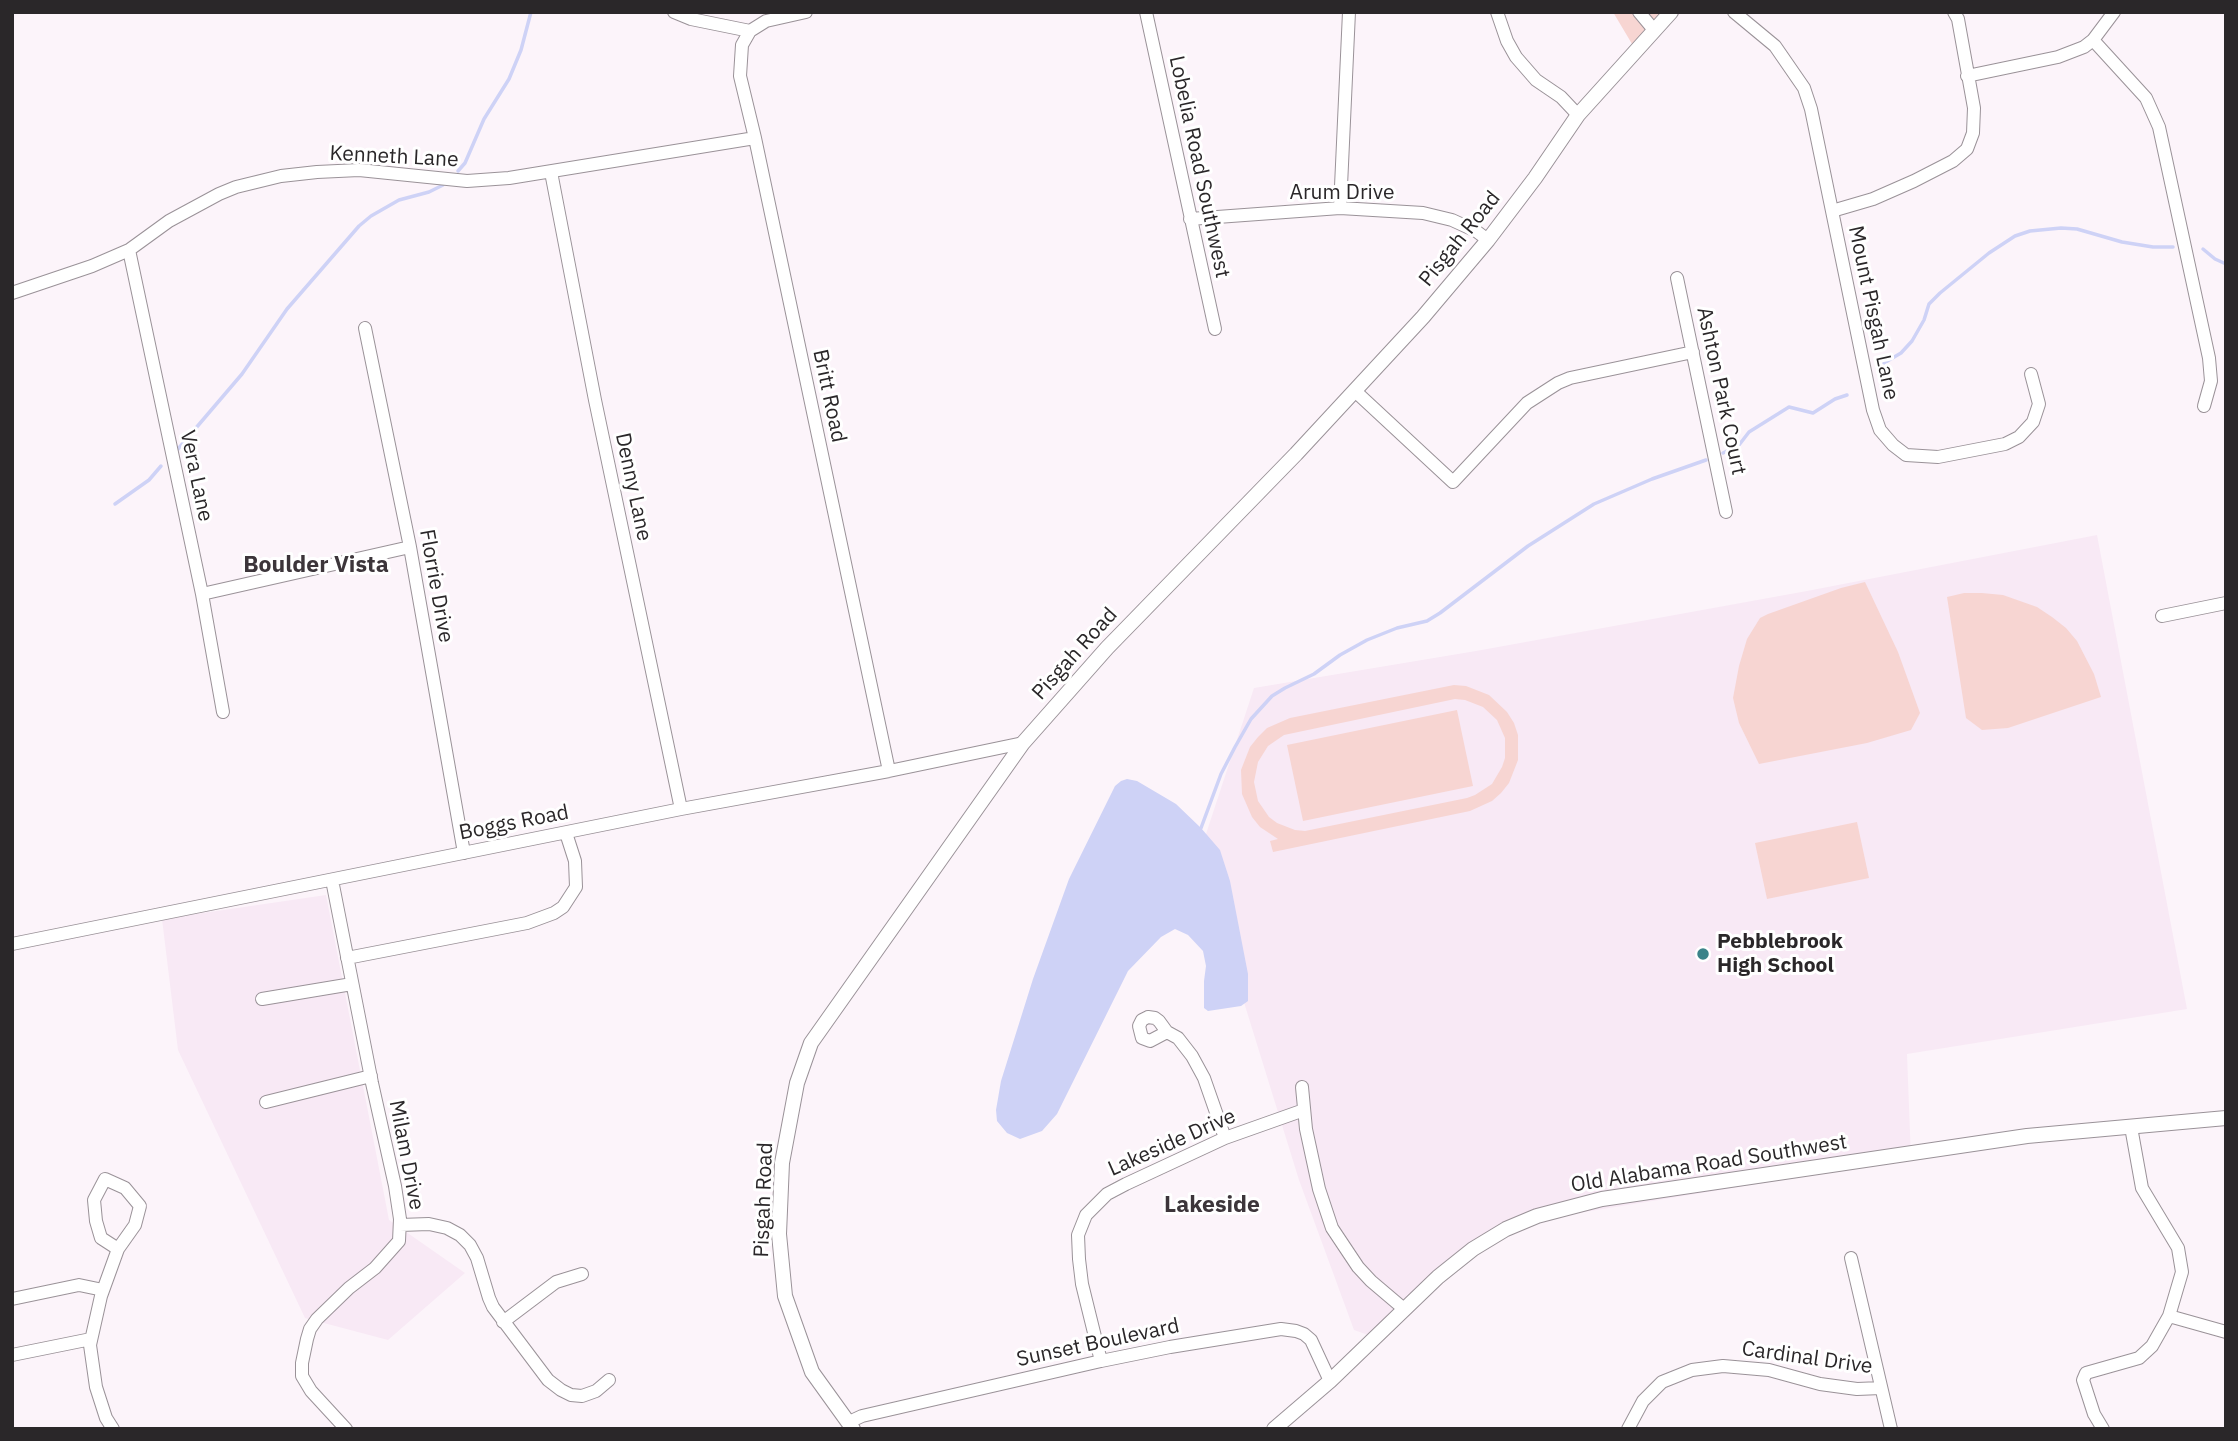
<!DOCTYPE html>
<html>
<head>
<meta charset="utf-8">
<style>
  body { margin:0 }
  #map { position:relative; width:2238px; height:1441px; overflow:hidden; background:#fcf4fa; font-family:"IBM Plex Sans",sans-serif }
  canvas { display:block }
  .frame { position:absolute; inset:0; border:14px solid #2a2729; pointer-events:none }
</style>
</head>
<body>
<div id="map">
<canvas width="2238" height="1441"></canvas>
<div class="frame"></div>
</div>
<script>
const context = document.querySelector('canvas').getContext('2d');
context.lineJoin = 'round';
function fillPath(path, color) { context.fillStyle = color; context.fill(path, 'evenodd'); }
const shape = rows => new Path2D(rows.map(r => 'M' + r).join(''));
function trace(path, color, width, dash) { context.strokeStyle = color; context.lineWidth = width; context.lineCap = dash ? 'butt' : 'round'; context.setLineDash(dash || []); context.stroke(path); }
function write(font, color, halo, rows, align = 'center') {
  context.font = font + ' "IBM Plex Sans",sans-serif'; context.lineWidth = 6; context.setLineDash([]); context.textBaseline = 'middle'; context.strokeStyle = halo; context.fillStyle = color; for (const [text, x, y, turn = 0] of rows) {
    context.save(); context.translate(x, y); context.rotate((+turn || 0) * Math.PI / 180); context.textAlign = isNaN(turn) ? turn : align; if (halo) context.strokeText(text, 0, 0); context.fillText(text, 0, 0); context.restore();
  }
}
fillPath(shape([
  [2097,535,2187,1009,1907,1054,1911,1159,1529,1221,1455,1266,1371,1336,1354,1330,1299,1180,1212,899,1205,837,1254,688,1476,651,1807,591],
  [326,895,389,1220,465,1273,388,1340,305,1318,178,1050,162,919]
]), '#f8e9f5');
fillPath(shape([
  [1613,12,1670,12,1635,49],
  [1865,582,1898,652,1920,713,1911,730,1867,743,1759,764,1739,723,1733,698,1739,666,1747,639,1760,618,1768,614,1841,588],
  [1964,593,1982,593,2003,595,2037,607,2052,617,2066,628,2077,641,2094,674,2101,697,2008,728,1982,730,1966,718,1947,597],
  [1454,685,1466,686,1489,695,1507,712,1514,723,1518,735,1518,760,1509,783,1501,793,1492,801,1470,811,1273,852,1270,841,1278,839,1260,827,1252,817,1242,794,1241,770,1250,747,1258,737,1267,728,1290,718],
  [1455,699,1465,700,1483,707,1497,720,1505,738,1505,758,1502,767,1492,784,1475,795,1467,798,1305,831,1295,830,1277,823,1269,817,1258,801,1254,782,1258,762,1268,746,1284,735],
  [1457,710,1473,786,1303,821,1287,745],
  [1857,822,1869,878,1767,899,1755,843]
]), '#f7d5d2');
fillPath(shape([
  [1127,779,1137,781,1176,804,1201,828,1220,850,1230,881,1248,974,1248,1001,1241,1006,1208,1011,1204,1008,1204,981,1206,966,1203,951,1188,935,1175,929,1161,937,1128,971,1057,1114,1042,1131,1020,1139,1007,1133,997,1121,996,1110,1001,1081,1033,979,1069,879,1115,786,1121,781]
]), '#ced2f6');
trace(shape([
  [458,171,465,163,484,119,509,79,521,50,531,12],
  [2203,249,2215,259,2226,264],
  [1884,363,1901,353,1912,341,1924,320,1929,304,1940,293,1989,253,2015,236,2030,231,2061,228,2077,229,2122,242,2153,247,2173,247],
  [178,449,242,374,287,309,359,226,371,216,399,200,429,192,443,185],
  [1723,453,1739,445,1749,432,1789,407,1813,413,1835,399,1847,395],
  [115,504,149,480,161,466],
  [1201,828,1221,774,1235,747,1251,719,1272,696,1285,688,1314,674,1340,655,1367,640,1397,628,1427,621,1440,613,1528,546,1594,504,1652,479,1706,460]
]), '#ced2f6', 3.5);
const minor = shape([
  [674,12,691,19,750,31,766,21,806,12],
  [1146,12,1215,329],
  [1497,12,1507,41,1516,57,1536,80,1561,97,1578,115],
  [1639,12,1654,30],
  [1734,12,1775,46,1804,88,1811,109,1873,410,1880,430,1893,445,1906,455,1938,457,2005,444,2019,437,2033,422,2039,404,2031,374],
  [750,31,742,45,740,76,755,138,889,771],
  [2093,40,2146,98,2159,127,2209,358,2211,381,2204,406],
  [1967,76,2058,57,2084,47,2093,40,2114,12],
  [551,172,595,400,681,809],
  [1340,208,1349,12],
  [1832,211,1873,199,1914,181,1953,161,1967,149,1973,133,1974,108,1958,19,1954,12],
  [1190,219,1340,208,1423,213,1452,220,1476,231,1488,240],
  [129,250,202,594,223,712],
  [1677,278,1726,512],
  [12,293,92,266,129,250,169,221,219,194,236,187,281,176,317,172,359,170,467,181,509,178,755,138],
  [365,328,410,547,464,853],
  [1355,391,1453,482,1527,403,1558,383,1570,378,1693,352],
  [202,594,410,547],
  [2162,616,2226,603],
  [332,880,372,1083,395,1186,400,1219,399,1241,375,1268,349,1288,317,1319,310,1329,307,1339,302,1363,302,1376,311,1391,346,1429],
  [12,944,681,809,889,771,1023,743],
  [347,958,527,923,554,913,563,907,576,887,575,861,566,833],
  [262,999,352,984],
  [1148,1017,1155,1018,1159,1021,1167,1032,1150,1041,1142,1038,1139,1026,1142,1020,1148,1017],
  [1167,1032,1178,1038,1192,1056,1204,1078,1225,1138],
  [1302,1087,1306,1129,1319,1189,1332,1228,1358,1267,1371,1281,1404,1309],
  [266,1102,371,1076],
  [400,1225,429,1224,447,1228,460,1235,470,1245,477,1258,489,1298,493,1307,548,1380,561,1390,571,1395,582,1396,596,1391,609,1380],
  [1851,1258,1891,1429],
  [12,1299,79,1285,103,1290],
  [2169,1316,2226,1332],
  [503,1322,556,1282,582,1274],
  [12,1355,91,1339],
  [1101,1361,1082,1284,1079,1259,1078,1235,1086,1215,1107,1194,1126,1184,1225,1138,1304,1110],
  [849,1422,862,1416,1101,1361,1170,1347,1281,1329,1296,1331,1304,1334,1311,1340,1330,1381],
  [113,1429,106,1418,96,1387,90,1345,101,1296,118,1249,135,1225,140,1206,125,1188,105,1179,94,1200,96,1221,101,1238,118,1249],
  [1628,1429,1643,1401,1662,1382,1692,1370,1723,1366,1769,1370,1820,1384,1857,1389,1881,1388],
  [2103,1429,2094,1414,2083,1380,2086,1373,2139,1358,2152,1346,2169,1316,2182,1272,2178,1248,2142,1188,2131,1127]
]);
const tertiary = shape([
  [853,1429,812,1372,785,1296,779,1234,782,1163,797,1083,811,1043,1023,743,1107,648,1296,454,1423,317,1488,240,1535,178,1578,115,1671,12],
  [1274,1429,1330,1381,1438,1277,1473,1249,1506,1229,1537,1216,1602,1199,2027,1136,2226,1118]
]);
trace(minor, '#9a9298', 14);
trace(tertiary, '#9a9298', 16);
trace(minor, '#fff', 12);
trace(tertiary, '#fff', 14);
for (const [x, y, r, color] of [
  [1703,954,7,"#3b8389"]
]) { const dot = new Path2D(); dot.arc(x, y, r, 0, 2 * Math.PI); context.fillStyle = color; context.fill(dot); trace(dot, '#fff', 2.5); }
write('21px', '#2a2729', '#fff', [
  ["Kenneth Lane",394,157,3],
  ["Lobelia Road Southwest",1199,167,78],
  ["Arum Drive",1342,193],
  ["Pisgah Road",1460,239,-51],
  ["Mount Pisgah Lane",1873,313,78],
  ["Ashton Park Court",1721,391,78],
  ["Britt Road",829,396,78],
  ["Vera Lane",196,476,78],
  ["Denny Lane",633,487,78],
  ["Florrie Drive",436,586,80],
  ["Pisgah Road",1075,654,-48],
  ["Boggs Road",514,823,-11],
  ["Lakeside Drive",1172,1143,-24],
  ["Milam Drive",406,1155,79],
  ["Old Alabama Road Southwest",1709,1164,-9],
  ["Pisgah Road",764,1200,-88],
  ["Sunset Boulevard",1098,1343,-12],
  ["Cardinal Drive",1807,1358,8]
]);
write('bold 21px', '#2a2729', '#fff', [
  ["Pebblebrook",1717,942],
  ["High School",1717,966]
], 'left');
write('bold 23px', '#3c353a', '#fff', [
  ["Boulder Vista",316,565],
  ["Lakeside",1212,1205]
]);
</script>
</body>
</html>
